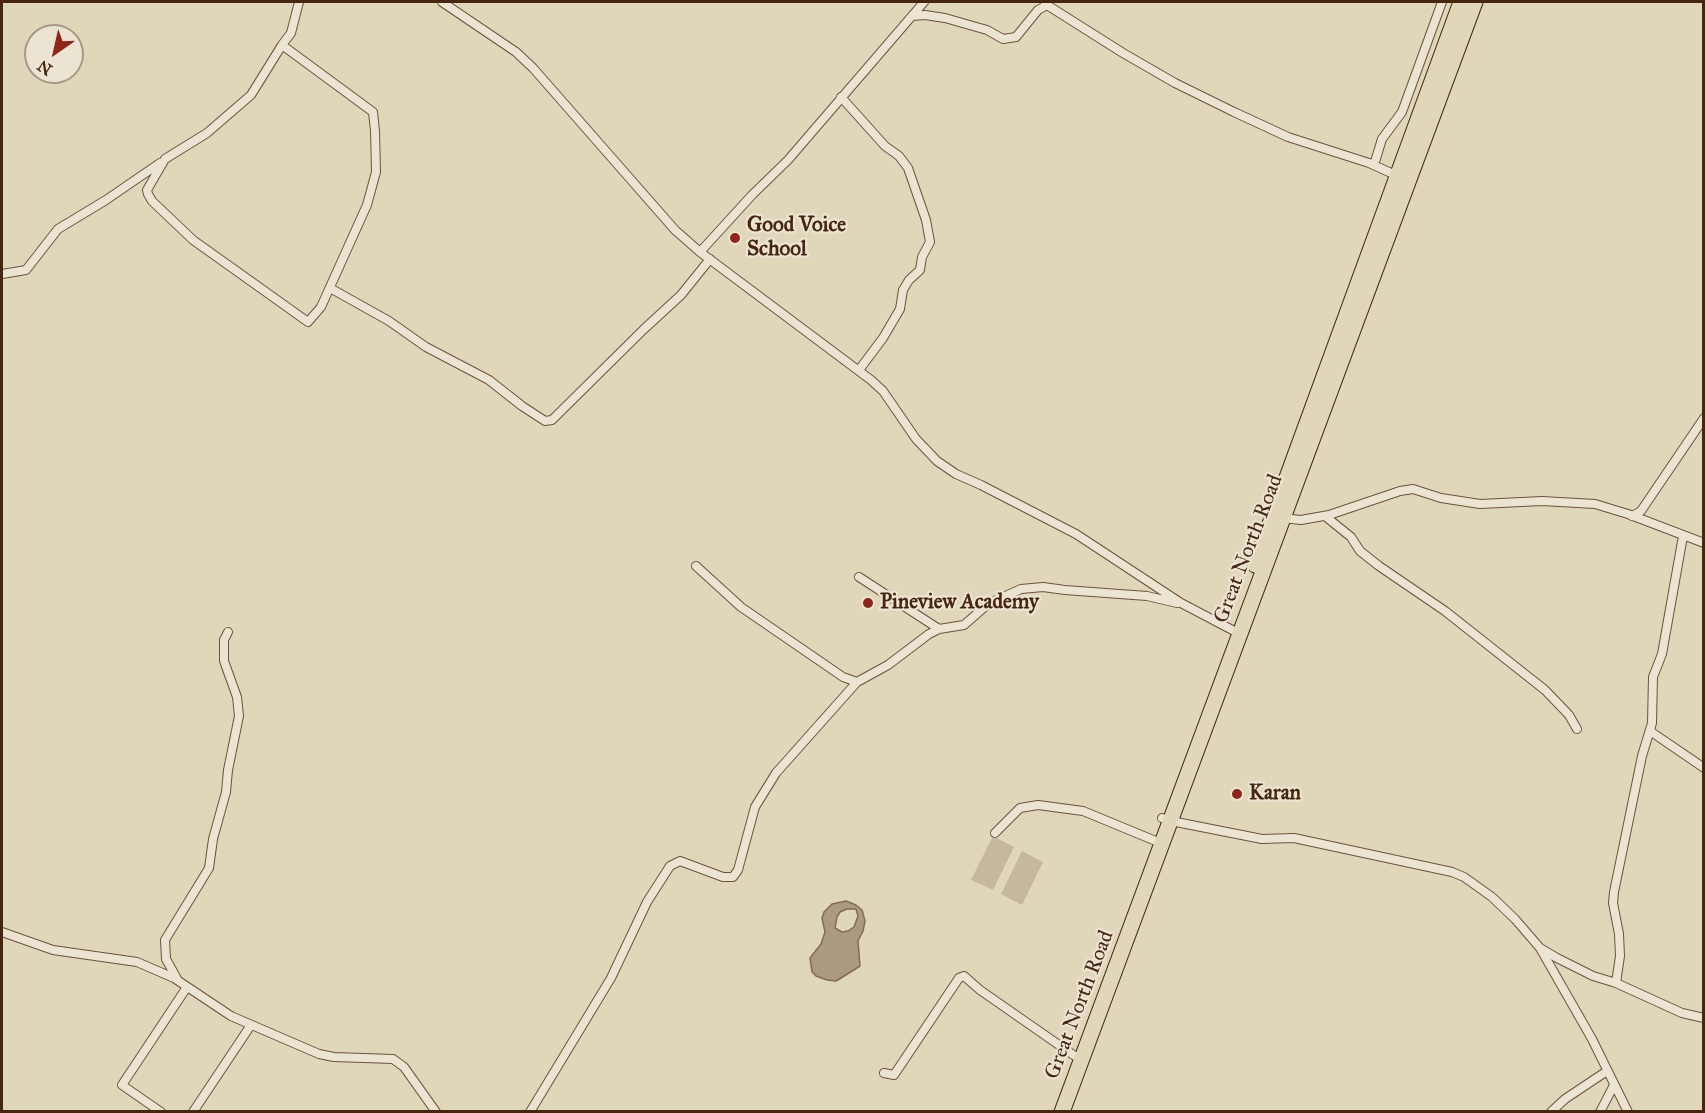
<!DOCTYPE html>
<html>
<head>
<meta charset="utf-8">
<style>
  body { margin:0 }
  #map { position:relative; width:1705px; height:1113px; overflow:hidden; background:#e0d6ba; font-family:"IM FELL Great Primer",serif }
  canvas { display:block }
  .frame { position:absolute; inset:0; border:3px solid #472610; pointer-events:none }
  .north { position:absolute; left:24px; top:24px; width:60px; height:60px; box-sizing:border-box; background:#ebe4d2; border:2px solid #a99884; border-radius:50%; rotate:214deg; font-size:16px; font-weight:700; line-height:24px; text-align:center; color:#472610 }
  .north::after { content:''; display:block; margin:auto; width:21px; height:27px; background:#8f2418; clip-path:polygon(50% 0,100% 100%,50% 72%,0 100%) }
</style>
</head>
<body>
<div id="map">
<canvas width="1705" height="1113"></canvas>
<div class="frame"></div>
<div class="north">N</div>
</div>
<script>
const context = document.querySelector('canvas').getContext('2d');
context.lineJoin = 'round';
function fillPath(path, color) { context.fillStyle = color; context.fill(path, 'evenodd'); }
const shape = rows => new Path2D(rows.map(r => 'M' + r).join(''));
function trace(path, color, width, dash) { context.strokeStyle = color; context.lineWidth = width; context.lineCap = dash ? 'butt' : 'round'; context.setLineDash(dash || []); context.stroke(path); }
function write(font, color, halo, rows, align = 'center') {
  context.font = font + ' "IM FELL Great Primer",serif'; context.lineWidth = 4.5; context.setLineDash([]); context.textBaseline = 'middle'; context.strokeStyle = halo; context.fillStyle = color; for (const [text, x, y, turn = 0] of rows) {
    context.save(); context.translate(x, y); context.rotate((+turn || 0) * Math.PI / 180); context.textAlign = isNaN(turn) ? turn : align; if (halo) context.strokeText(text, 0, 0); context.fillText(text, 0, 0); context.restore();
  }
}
fillPath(shape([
  [993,836,1014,847,993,890,971,880],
  [1022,851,1043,862,1022,905,1001,894]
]), '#c6b89d');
const water = shape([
  [846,901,856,905,862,910,865,921,863,931,858,941,860,966,841,978,836,981,827,980,816,976,812,972,810,958,821,944,825,932,822,918,824,912,832,904,846,901],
  [847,909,856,909,858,916,854,927,848,931,842,932,835,928,837,917,840,912,847,909]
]);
fillPath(water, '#ac9a80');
trace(water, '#846c53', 1.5);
const street = shape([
  [442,2,516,52,533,68,675,230,700,252,871,380,883,391,916,439,937,461,956,474,981,485,1076,534,1181,603,1240,634],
  [1045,2,1047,5,1123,53,1175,83,1234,112,1288,137,1369,163,1400,177],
  [912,16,925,15,945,18,987,30,1003,39,1016,37,1038,10,1047,5],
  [282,45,373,112,375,131,376,172,367,205,321,307,308,322,193,240,152,201,148,194,147,190,165,159,207,133,251,95,282,45,291,33,299,2],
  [841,97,885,146,899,156,908,168,926,220,930,242,922,257,920,270,909,280,903,290,900,309,883,338,859,370],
  [1374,165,1382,139,1402,112,1442,2],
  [700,252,752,195,788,160,924,2],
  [2,274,26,270,58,229,106,200,160,163],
  [330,288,389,321,426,347,489,380,522,406,545,421,552,420,643,330,681,295,710,259],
  [1325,516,1351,537,1360,551,1379,566,1445,611,1545,690,1569,715,1577,729],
  [1632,516,1641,511,1704,418],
  [1282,518,1301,520,1329,515,1400,491,1413,489,1441,498,1480,504,1542,501,1595,504,1628,514,1704,543],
  [696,566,741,607,843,677,857,682],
  [859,577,939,629],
  [1650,731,1704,768],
  [1162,818,1171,821,1262,839,1294,838,1452,872,1464,877,1492,897,1515,919,1540,948,1557,958,1593,976,1616,983,1682,1013,1704,1018],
  [995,833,1020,808,1038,805,1083,811,1163,844],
  [2,932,53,950,137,962,174,978,231,1016,319,1054,334,1057,393,1059,404,1067,436,1112],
  [1540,948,1592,1039,1628,1112],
  [177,979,166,959,165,940,209,868,213,839,226,792,228,770,239,716,237,697,224,661,224,640,228,632],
  [1616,983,1620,956,1619,934,1613,903,1614,892,1642,756,1652,723,1653,677,1662,654,1683,536],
  [884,1073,894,1075,959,978,964,976,980,990,1082,1061],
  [161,1112,122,1085,187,987],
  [193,1112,251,1025],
  [530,1112,611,978,647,902,670,866,680,861,723,877,733,877,738,870,755,807,776,773,857,682,888,665,929,634,939,629,964,625,988,604,1021,589,1043,587,1065,590,1147,596,1177,603],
  [1551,1112,1565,1099,1607,1071],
  [1600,1112,1614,1085]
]);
const highway = shape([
  [1255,565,1461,2],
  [1062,1112,1475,2]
]);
trace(street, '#6d523a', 10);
trace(highway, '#472610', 17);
trace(street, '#ebe4d2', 8);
trace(highway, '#e0d6ba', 15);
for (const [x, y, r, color] of [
  [735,238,6,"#8f2418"],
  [868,603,6,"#8f2418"],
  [1237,794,6,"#8f2418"]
]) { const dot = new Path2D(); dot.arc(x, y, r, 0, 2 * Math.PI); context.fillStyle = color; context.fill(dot); trace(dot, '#ebe4d2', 2); }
write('bold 21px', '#472610', '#ebe4d2', [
  ["Good Voice",747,226],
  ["School",747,250],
  ["Pineview Academy",880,603],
  ["Karan",1249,794]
], 'left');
write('21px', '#472610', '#ebe4d2', [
  ["Great North Road",1249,549,-69],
  ["Great North Road",1080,1005,-69]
]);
</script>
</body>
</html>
